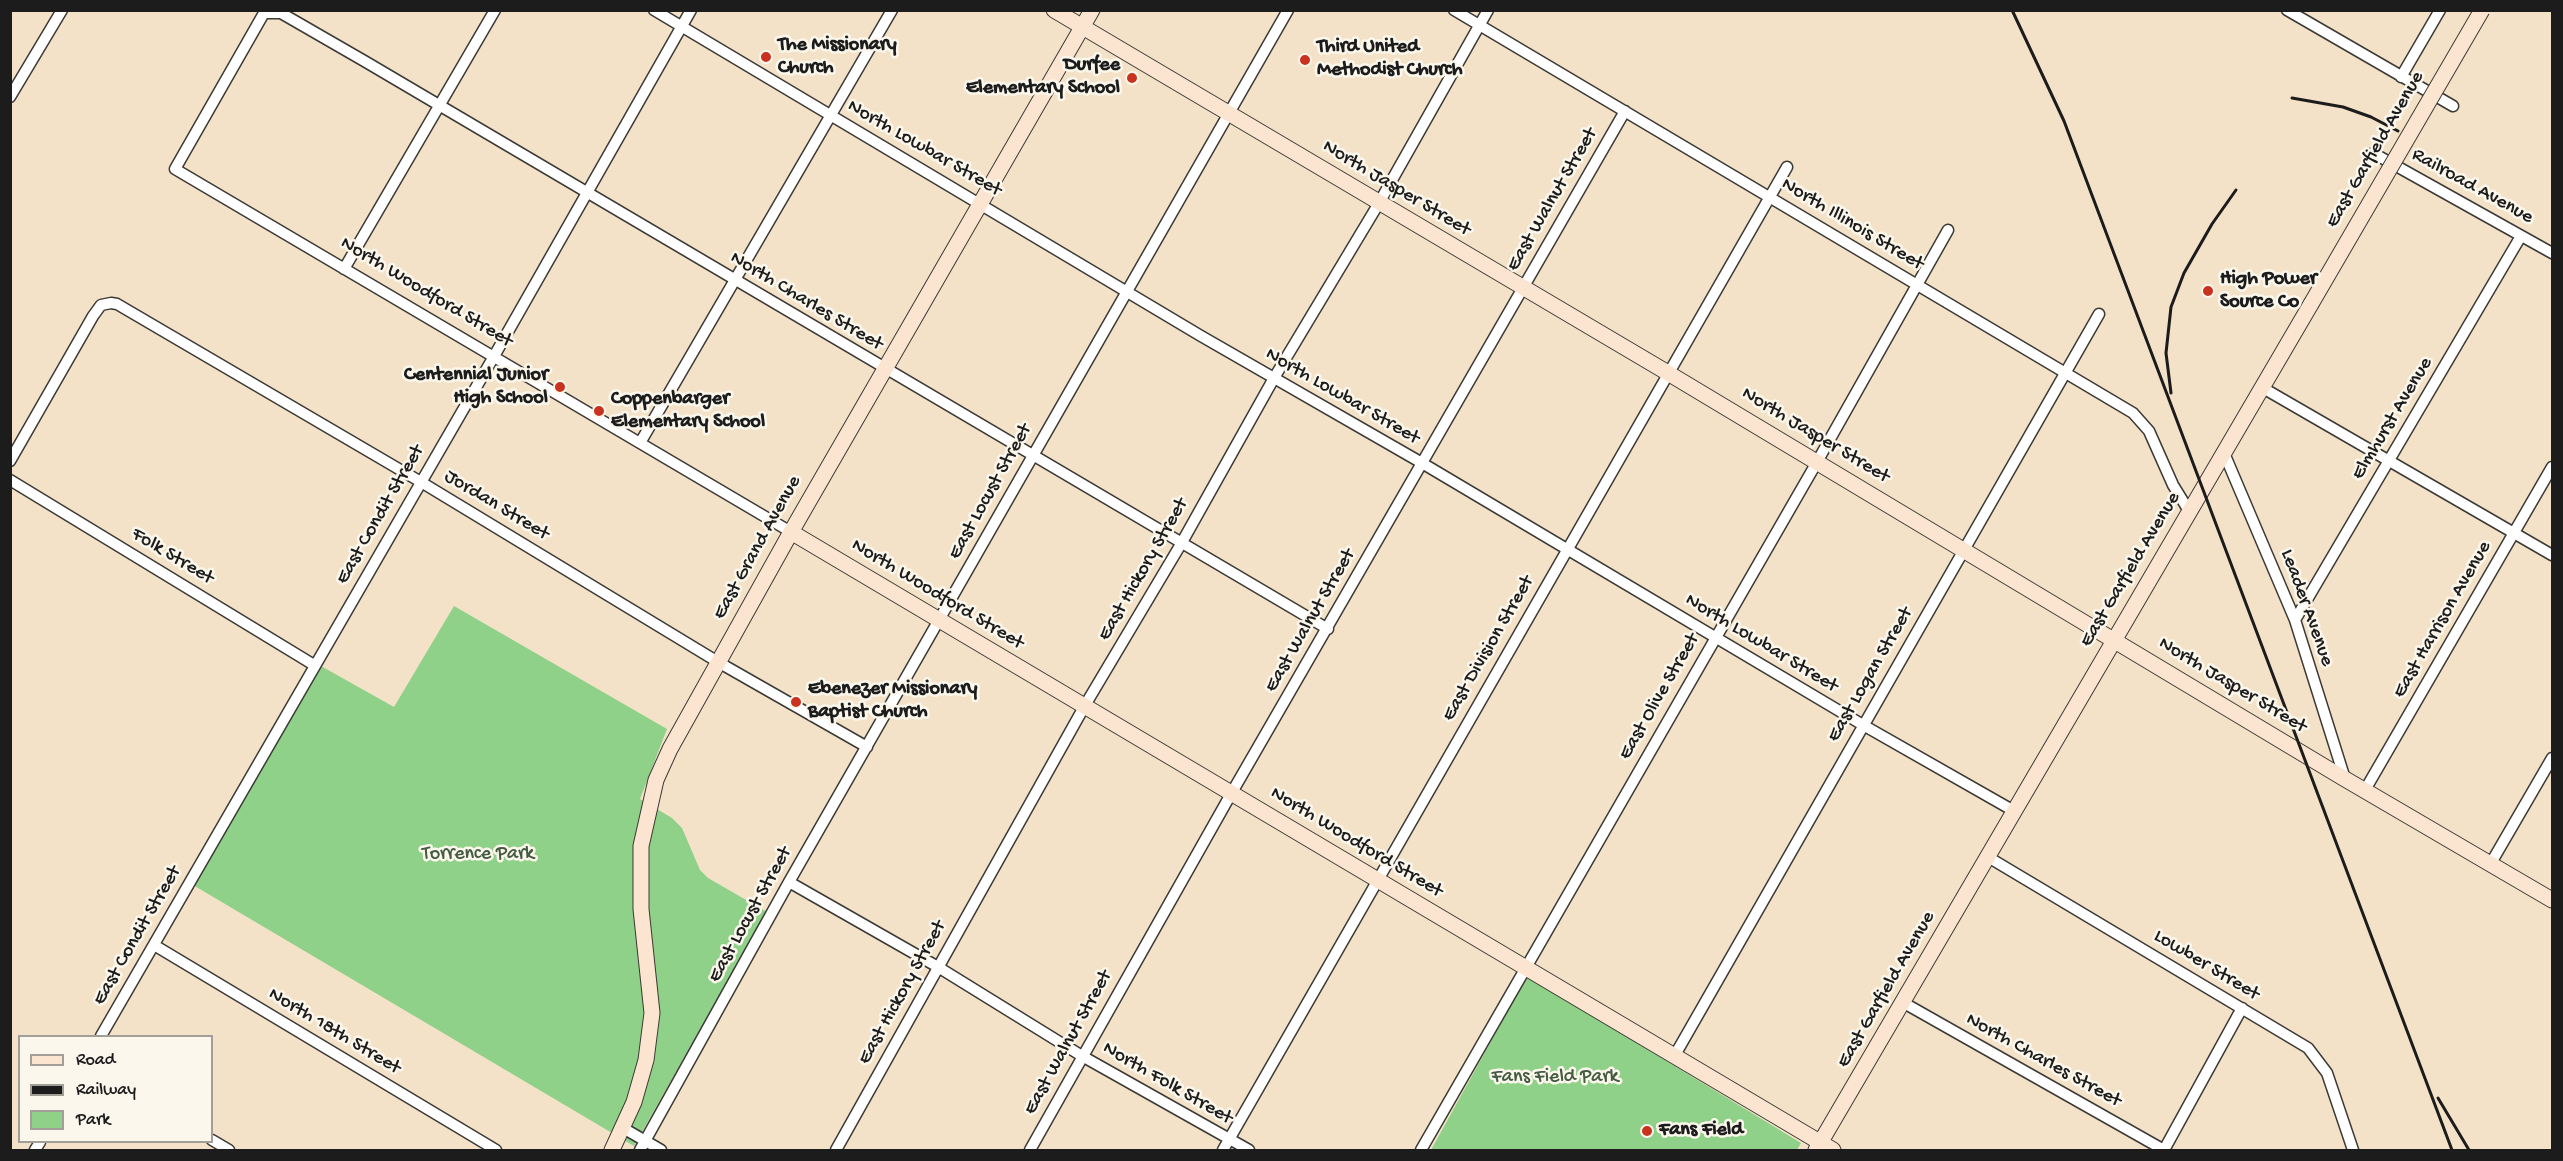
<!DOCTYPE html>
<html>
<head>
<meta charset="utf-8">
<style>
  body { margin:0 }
  #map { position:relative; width:2563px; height:1161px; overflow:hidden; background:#f4e2c8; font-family:"Gochi Hand",sans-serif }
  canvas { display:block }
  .frame { position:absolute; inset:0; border:12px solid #1c1c1c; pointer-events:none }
  .legend { position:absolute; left:18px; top:1035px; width:195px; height:108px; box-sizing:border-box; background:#fbf7ec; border:2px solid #a29f99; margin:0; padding:8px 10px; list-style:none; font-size:18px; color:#1c1c1c }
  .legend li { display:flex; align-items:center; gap:12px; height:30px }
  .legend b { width:30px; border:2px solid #a29f99 }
</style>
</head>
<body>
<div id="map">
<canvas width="2563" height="1161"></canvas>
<div class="frame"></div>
<ul class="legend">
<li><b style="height:8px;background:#fce5d0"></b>Road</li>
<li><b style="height:8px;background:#1c1c1c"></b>Railway</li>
<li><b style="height:16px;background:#8fd188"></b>Park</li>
</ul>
</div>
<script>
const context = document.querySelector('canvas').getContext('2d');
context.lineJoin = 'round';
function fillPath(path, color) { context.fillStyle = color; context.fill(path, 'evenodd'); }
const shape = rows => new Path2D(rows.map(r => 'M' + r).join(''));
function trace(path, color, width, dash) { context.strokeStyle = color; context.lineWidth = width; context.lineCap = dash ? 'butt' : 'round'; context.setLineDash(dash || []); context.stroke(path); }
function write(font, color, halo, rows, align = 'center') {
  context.font = font + ' "Gochi Hand",sans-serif'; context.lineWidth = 5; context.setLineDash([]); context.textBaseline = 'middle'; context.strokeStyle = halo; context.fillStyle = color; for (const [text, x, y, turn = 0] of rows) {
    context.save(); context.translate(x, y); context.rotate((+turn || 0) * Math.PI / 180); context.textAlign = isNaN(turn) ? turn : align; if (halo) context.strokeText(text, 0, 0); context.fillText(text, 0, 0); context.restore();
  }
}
fillPath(shape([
  [454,606,667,729,640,799,672,818,682,828,700,870,708,878,767,912,634,1146,193,885,321,666,394,707],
  [1527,976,1801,1143,1797,1150,1431,1150]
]), '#8fd188');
const street = shape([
  [654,10,1201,336,1422,463,1863,725,2014,811],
  [1454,10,2133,413,2149,431,2173,485,2189,511],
  [2287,10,2453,106],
  [2401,77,2440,10],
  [10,97,62,10],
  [2373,153,2552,253],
  [344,269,495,10],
  [2263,388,2552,555],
  [640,443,892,10],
  [2224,453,2295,620,2345,779],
  [10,461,93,316,101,305,111,303,117,304,421,482,718,662,867,747],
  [10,480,314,665],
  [791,532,175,169,264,13,281,13,366,62,1328,629],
  [2295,620,2521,236],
  [2365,790,2552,467],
  [1988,857,2308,1048,2327,1073,2353,1150],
  [2491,863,2552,758],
  [789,882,938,967,1082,1056,1249,1150],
  [154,945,496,1150],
  [1904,1003,2164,1150],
  [101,1036,493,358,691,10],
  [1675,1055,2099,314],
  [623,1128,661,1150],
  [212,1140,229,1150],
  [35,1150,40,1142],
  [640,1150,789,882,1288,10],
  [836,1150,1084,707,1181,544,1274,378,1379,203,1488,10],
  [1030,1150,1231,794,1625,111],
  [1223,1150,1787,167],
  [1421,1150,1817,462,1948,230],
  [2164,1150,2242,1008]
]);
const secondary = shape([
  [1054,10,1668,373,2345,779,2552,900],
  [791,532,1833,1150],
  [612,1150,634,1102,646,1060,652,1013,641,909,641,846,656,780,670,749,791,532,1092,10],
  [1816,1150,2311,304]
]);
trace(street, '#3c3a36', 13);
trace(secondary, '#3c3a36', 17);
trace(street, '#fff', 10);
trace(secondary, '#fce5d0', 15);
trace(shape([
  [2012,10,2064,121,2452,1150],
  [2292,98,2343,107,2371,117,2398,131],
  [2171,393,2166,353,2171,307,2184,273,2212,224,2236,190],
  [2438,1098,2469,1150]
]), '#1c1c1c', 3);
const secondaryBridge = shape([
  [2311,304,2482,10]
]);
trace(secondaryBridge, '#3c3a36', 17, []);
trace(secondaryBridge, '#fce5d0', 15);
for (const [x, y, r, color] of [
  [766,57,6,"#c8321e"],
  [1305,60,6,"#c8321e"],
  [1132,78,6,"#c8321e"],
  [2208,291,6,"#c8321e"],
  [560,387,6,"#c8321e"],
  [599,411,6,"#c8321e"],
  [796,702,6,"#c8321e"],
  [1647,1131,6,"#c8321e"]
]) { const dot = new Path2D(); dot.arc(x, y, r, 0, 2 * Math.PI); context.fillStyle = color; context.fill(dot); trace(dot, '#fbf7ec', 2); }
write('bold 20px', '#1c1c1c', '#fbf7ec', [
  ["The Missionary",778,46],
  ["Church",778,69],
  ["Third United",1317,48],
  ["Methodist Church",1317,71],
  ["Durfee",1120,66,"right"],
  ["Elementary School",1120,89,"right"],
  ["High Power",2220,280],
  ["Source Co",2220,303],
  ["Centennial Junior",548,376,"right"],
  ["High School",548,399,"right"],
  ["Coppenbarger",611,400],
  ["Elementary School",611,423],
  ["Ebenezer Missionary",808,690],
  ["Baptist Church",808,713],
  ["Fans Field",1659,1131]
], 'left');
write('20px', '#1c1c1c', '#fbf7ec', [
  ["North Lowbar Street",924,149,30],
  ["East Garfield Avenue",2376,150,-60],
  ["Railroad Avenue",2472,187,29],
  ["North Jasper Street",1396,189,31],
  ["East Walnut Street",1553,200,-60],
  ["North Illinois Street",1852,225,31],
  ["North Woodford Street",426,293,31],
  ["North Charles Street",806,302,31],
  ["North Lowbar Street",1342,397,30],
  ["Elmhurst Avenue",2393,419,-59],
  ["North Jasper Street",1815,436,31],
  ["East Locust Street",991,492,-61],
  ["Jordan Street",496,506,31],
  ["East Condit Street",381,515,-60],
  ["East Grand Avenue",758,548,-61],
  ["Folk Street",172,557,31],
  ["East Hickory Street",1144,570,-60],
  ["East Garfield Avenue",2131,570,-59],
  ["North Woodford Street",937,595,31],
  ["Leader Avenue",2306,608,70],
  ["East Harrison Avenue",2443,620,-60],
  ["East Walnut Street",1311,621,-60],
  ["North Lowbar Street",1761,644,31],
  ["East Division Street",1489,649,-60],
  ["East Logan Street",1871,675,-60],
  ["North Jasper Street",2232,686,31],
  ["East Olive Street",1660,697,-60],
  ["North Woodford Street",1356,843,31],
  ["East Locust Street",751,915,-61],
  ["East Condit Street",138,936,-60],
  ["Lowber Street",2206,966,31],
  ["East Garfield Avenue",1887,990,-60],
  ["East Hickory Street",903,993,-61],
  ["North 18th Street",334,1032,31],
  ["East Walnut Street",1069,1043,-61],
  ["North Charles Street",2043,1061,29],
  ["North Folk Street",1167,1084,30]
]);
write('20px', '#445b42', '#fbf7ec', [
  ["Torrence Park",478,855],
  ["Fans Field Park",1555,1078]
]);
</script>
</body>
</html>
